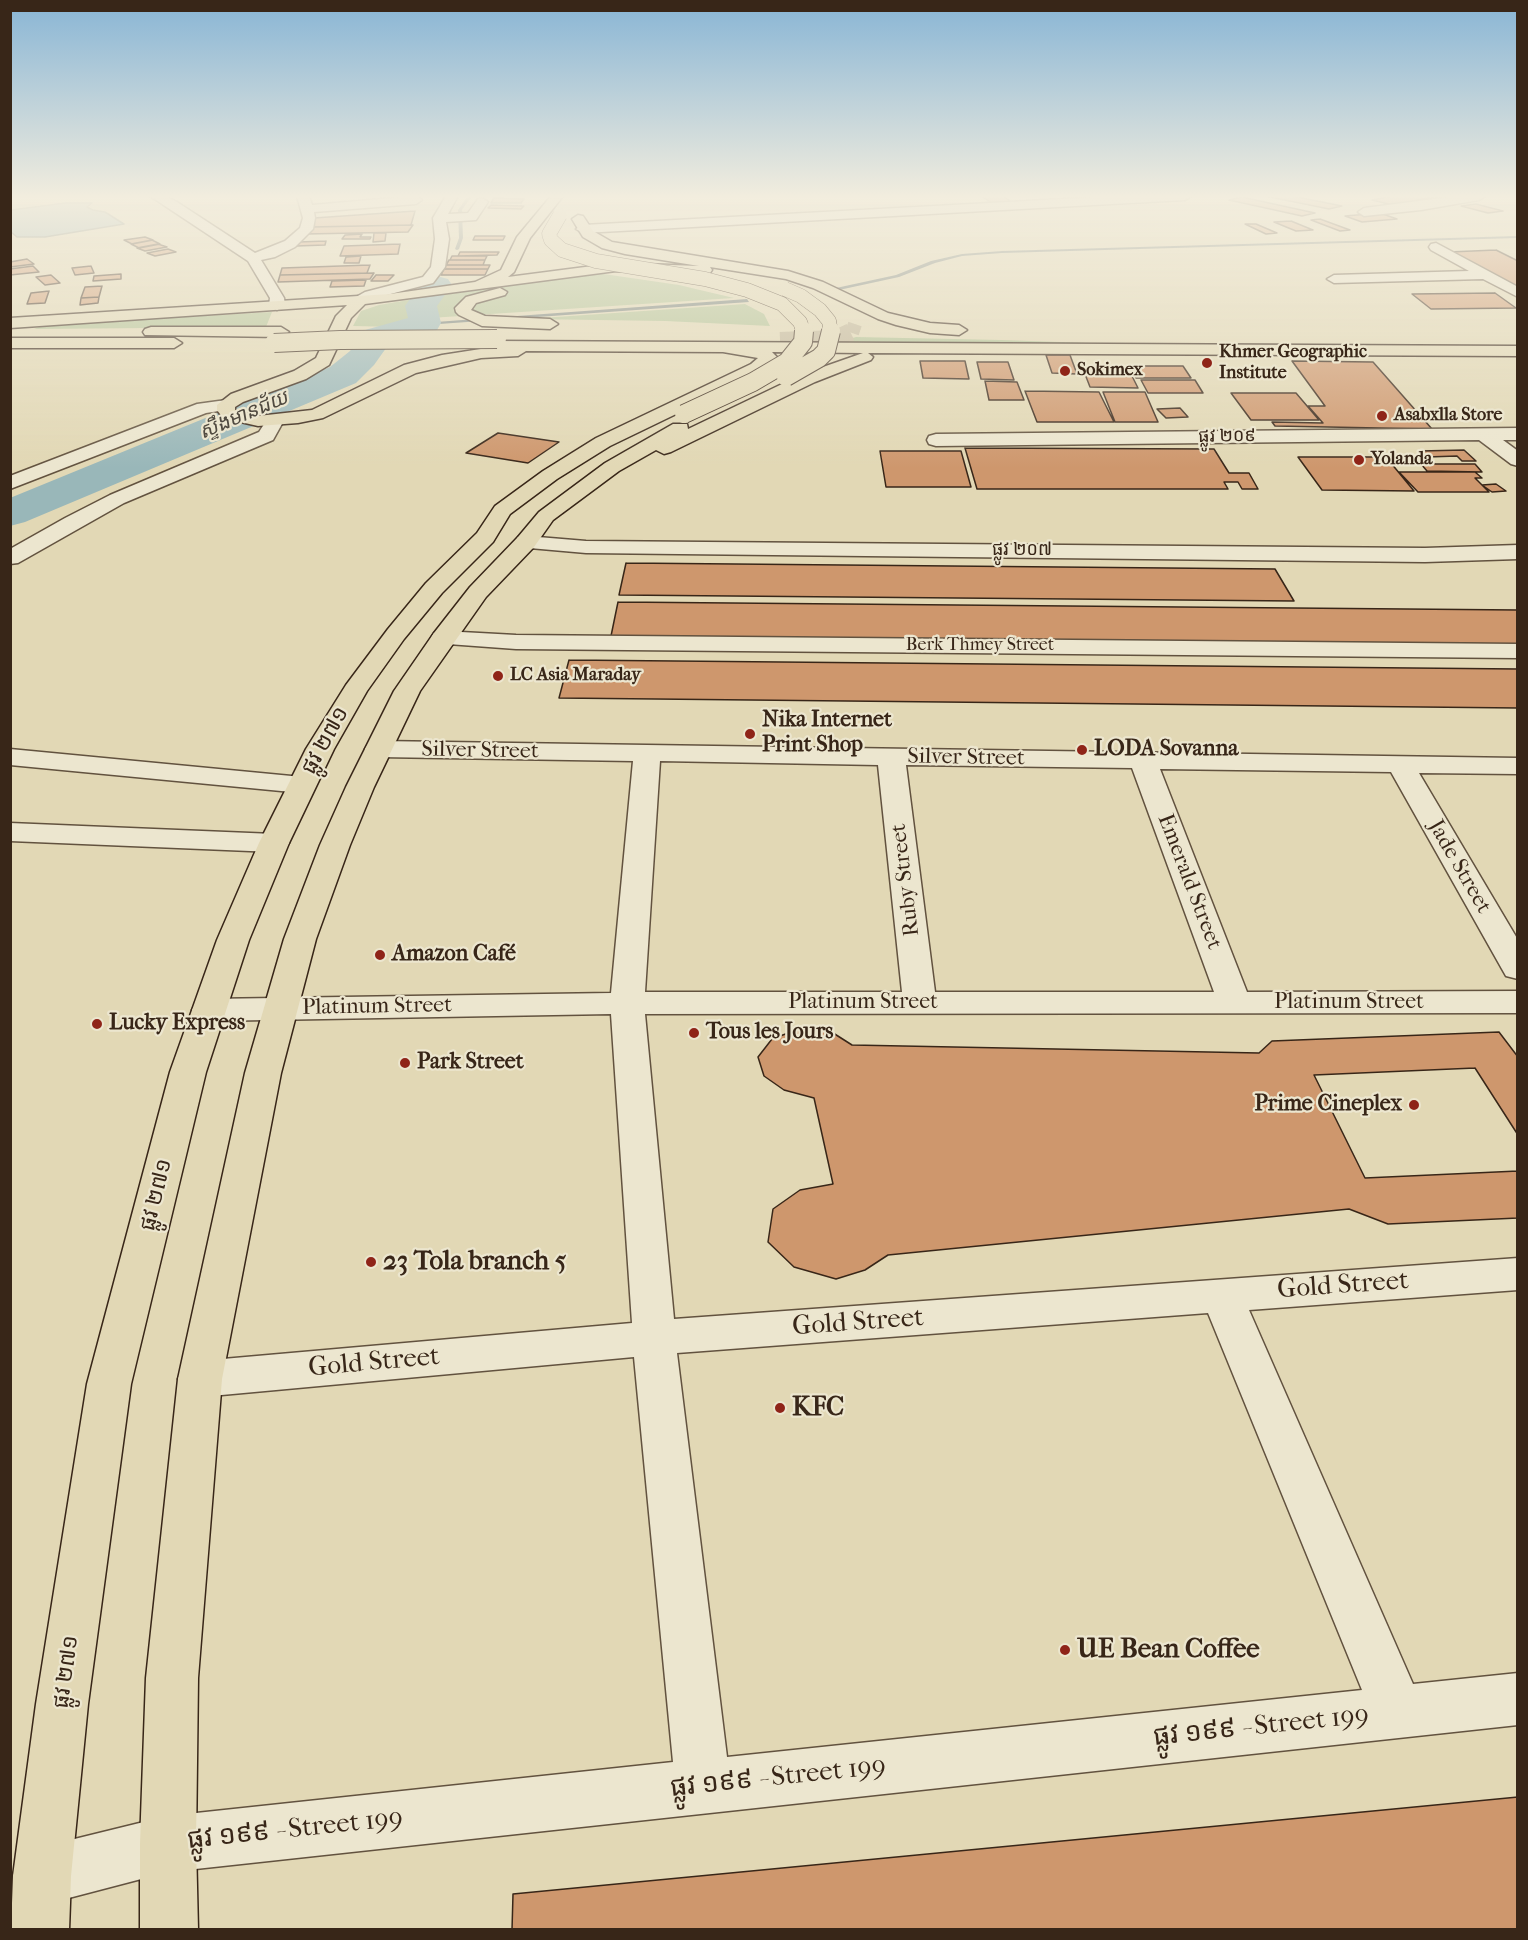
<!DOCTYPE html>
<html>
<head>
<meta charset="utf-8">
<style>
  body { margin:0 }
  #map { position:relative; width:1528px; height:1940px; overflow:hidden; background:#e2d8b5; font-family:"IM FELL French Canon",serif }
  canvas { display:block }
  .frame { position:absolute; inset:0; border:12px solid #382618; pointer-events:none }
</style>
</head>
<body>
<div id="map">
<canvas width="1528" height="1940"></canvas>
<div class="frame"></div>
</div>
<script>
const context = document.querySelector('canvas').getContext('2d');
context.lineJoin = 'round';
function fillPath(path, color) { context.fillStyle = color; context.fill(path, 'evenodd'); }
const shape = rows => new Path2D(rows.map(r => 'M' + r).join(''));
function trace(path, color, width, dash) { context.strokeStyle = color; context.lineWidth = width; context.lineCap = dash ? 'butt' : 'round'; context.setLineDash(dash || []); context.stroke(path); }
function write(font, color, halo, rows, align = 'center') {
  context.font = font + ' "IM FELL French Canon","Noto Sans Khmer",serif'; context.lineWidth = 4.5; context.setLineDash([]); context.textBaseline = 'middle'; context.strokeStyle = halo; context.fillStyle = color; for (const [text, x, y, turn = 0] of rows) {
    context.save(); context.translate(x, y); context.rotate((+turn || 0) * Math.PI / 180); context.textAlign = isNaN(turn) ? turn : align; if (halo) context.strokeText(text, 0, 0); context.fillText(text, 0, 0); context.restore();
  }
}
fillPath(shape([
  [597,273,679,285,734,298,430,318,430,304,435,296],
  [414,299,407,306,411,322,396,327,353,326,361,311,379,305],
  [745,304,764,314,770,326,665,321,527,319],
  [272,312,266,327,34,329,45,325],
  [856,337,1002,340,1089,343,1003,346,835,343]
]), '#afc091');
const water = shape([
  [65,203,92,203,87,207,93,210,105,212,124,224,45,237,17,237,11,232,11,210,65,203]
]);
fillPath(water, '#99b7b9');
trace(water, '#727d79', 1.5);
fillPath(shape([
  [468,196,472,196,462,210,463,238,459,249,457,250,455,249,459,238,458,210,468,196],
  [1518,236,1518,238,1002,253,962,256,935,263,899,277,839,290,836,288,896,275,931,261,962,254,1002,251,1518,236],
  [747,299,749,302,425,325,422,323,747,299]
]), '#727d79');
fillPath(shape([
  [437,276,448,279,452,285,437,306,441,323,437,330,389,344,374,365,356,383,25,522,10,526,10,498,330,367,350,351,365,330,408,318,405,306,410,299,426,279,437,276]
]), '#99b7b9');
const building = shape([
  [981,196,1003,196,1013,203,993,204,981,196],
  [1265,196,1292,196,1342,206,1329,209,1265,196],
  [1393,196,1438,196,1393,205,1372,200,1393,196],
  [1242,197,1315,213,1302,216,1229,200,1242,197],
  [494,198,524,199,521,203,491,203,494,198],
  [1476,204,1503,211,1488,213,1461,206,1476,204],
  [491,205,524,206,521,209,488,208,491,205],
  [415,211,411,225,310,227,314,218,415,211],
  [1380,213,1397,219,1362,222,1345,216,1380,213],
  [1320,219,1350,230,1340,231,1311,220,1320,219],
  [1291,221,1313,230,1296,231,1274,222,1291,221],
  [1245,224,1256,224,1277,233,1266,234,1245,224],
  [413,225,408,232,306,234,312,227,413,225],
  [374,233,386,233,385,241,373,242,374,233],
  [362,234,360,237,371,237,370,239,342,239,345,235,362,234],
  [475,236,505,236,503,240,473,240,475,236],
  [145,237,153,240,132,244,124,240,145,237],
  [152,240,160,244,139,248,131,244,152,240],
  [326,241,325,245,296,246,298,242,326,241],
  [158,244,167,247,145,251,137,248,158,244],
  [400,244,398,254,340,256,344,246,400,244],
  [168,249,176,252,155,256,147,253,168,249],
  [1496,250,1518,261,1518,288,1449,252,1496,250],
  [460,252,499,252,497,255,458,256,460,252],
  [361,256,359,263,344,263,346,257,361,256],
  [452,256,487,256,485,260,450,260,452,256],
  [27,259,34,264,10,267,10,262,27,259],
  [449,260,485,260,483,265,446,265,449,260],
  [370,265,367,273,280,275,282,268,370,265],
  [446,265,490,265,488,269,444,269,446,265],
  [33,266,39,272,10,275,10,269,33,266],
  [91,266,94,273,75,275,72,268,91,266],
  [444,269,488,269,485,275,441,275,444,269],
  [374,273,370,279,278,282,280,275,374,273],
  [121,274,121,279,93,281,94,276,121,274],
  [51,275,60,283,45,285,36,277,51,275],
  [376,275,394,275,388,281,371,281,376,275],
  [366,280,364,286,330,287,332,281,366,280],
  [102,286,99,297,81,298,85,287,102,286],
  [49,291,45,303,27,304,31,293,49,291],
  [1495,293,1516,308,1431,309,1412,294,1495,293],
  [99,297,98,303,80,305,81,298,99,297],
  [1046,355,1070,355,1077,374,1052,373,1046,355],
  [920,361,965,361,969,379,923,378,920,361],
  [1292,361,1373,362,1432,429,1275,426,1272,422,1323,423,1308,406,1325,406,1292,361],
  [977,362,1008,362,1014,380,981,379,977,362],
  [1130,366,1183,366,1191,378,1136,378,1130,366],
  [1083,369,1129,370,1138,388,1090,387,1083,369],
  [1141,380,1195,380,1203,393,1148,393,1141,380],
  [985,381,1017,382,1024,400,989,400,985,381],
  [1025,391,1099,392,1114,422,1037,422,1025,391],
  [1103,392,1145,392,1158,422,1115,422,1103,392],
  [1231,393,1296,393,1319,420,1251,420,1231,393],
  [1180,408,1188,417,1166,418,1157,409,1180,408],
  [498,433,559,442,528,463,466,453,498,433],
  [965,448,1214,449,1229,473,1249,473,1258,489,1242,489,1238,482,1224,482,1228,489,977,489,965,448],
  [1464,450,1476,461,1462,461,1457,456,1427,457,1420,451,1464,450],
  [880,451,961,451,971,487,886,487,880,451],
  [1298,457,1386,457,1414,491,1322,490,1298,457],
  [1415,457,1429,458,1435,464,1475,464,1482,472,1427,471,1415,457],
  [1399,472,1475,472,1482,478,1475,478,1489,492,1418,492,1399,472],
  [1496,484,1506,491,1492,492,1482,485,1496,484],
  [626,563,1275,569,1294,601,619,595,626,563],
  [618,602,1518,610,1518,644,611,636,618,602],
  [569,660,1518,669,1518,708,559,698,569,660],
  [799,1029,830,1031,852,1045,1259,1053,1272,1041,1499,1032,1518,1057,1518,1218,1388,1224,1349,1209,888,1255,865,1270,836,1279,794,1267,768,1242,773,1209,800,1190,833,1184,814,1098,784,1090,764,1076,758,1057,772,1039,799,1029],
  [1475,1068,1518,1135,1518,1171,1365,1178,1314,1075,1475,1068],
  [1518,1797,1518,1930,512,1930,513,1894,1518,1797]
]);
fillPath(building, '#ce976d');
trace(building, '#382618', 1.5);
trace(shape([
  [852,333,855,324]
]), '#c0b496', 14, [14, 7]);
trace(shape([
  [780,341,836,339,853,331]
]), '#c0b496', 18, [18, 9]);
const minor = shape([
  [150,196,165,196,177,202,255,253,285,241,300,228,303,218,297,196,309,196,312,205,416,196,422,200,416,204,314,212,315,218,313,229,295,247,275,257,261,260,284,298,285,305,277,310,269,305,270,298,248,261,150,196],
  [446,196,458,196,448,214,468,213,478,199,482,198,488,202,476,220,446,222,449,239,445,267,433,283,375,298,366,303,356,303,354,300,356,297,365,292,423,277,431,267,435,239,433,218,446,196],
  [1119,196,1191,196,1185,200,583,233,576,229,583,225,1119,196],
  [1458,196,1485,196,1479,200,1421,210,1364,216,1358,212,1364,208,1458,196],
  [1436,243,1518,287,1518,297,1483,279,1334,283,1327,279,1334,275,1469,271,1431,250,1429,247,1431,244,1436,243],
  [226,400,232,401,235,405,232,409,206,413,10,489,10,476,197,404,226,400],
  [274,417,280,418,283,422,273,440,124,503,18,563,10,564,10,549,65,518,110,495,259,432,268,418,274,417],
  [1518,428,1518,440,1503,440,1518,451,1518,466,1511,464,1479,440,936,446,929,444,927,440,929,436,936,434,1518,428],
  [526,536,586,541,1425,548,1518,545,1518,559,1425,562,586,553,518,547,515,542,518,537,526,536],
  [443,631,516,635,1518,644,1518,658,516,649,434,643,431,638,434,633,443,631],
  [379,741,1518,758,1518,774,1419,773,1518,940,1518,979,1506,976,1502,969,1391,772,1160,769,1247,992,1518,991,1518,1013,645,1014,674,1319,1518,1258,1518,1290,1249,1310,1413,1684,1518,1673,1518,1725,168,1872,42,1905,22,1896,13,1876,22,1856,42,1847,168,1816,673,1762,634,1357,200,1397,184,1392,178,1379,184,1366,200,1361,632,1323,611,1014,209,1021,197,1018,192,1010,197,1002,209,999,611,993,633,761,379,757,369,755,365,749,369,743,379,741],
  [660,761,878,765,902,992,645,992,660,761],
  [906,765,1132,768,1214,992,935,992,906,765],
  [1208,1313,1362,1690,727,1757,677,1353,1208,1313],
  [10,749,302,777,312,779,316,785,312,791,302,793,10,765,10,749],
  [10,823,274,834,284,837,289,843,284,849,274,852,10,841,10,823]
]);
const major = shape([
  [551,196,563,196,530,238,514,272,508,277,616,263,699,266,625,254,602,248,583,237,572,219,578,215,583,216,593,231,612,242,788,271,823,282,888,313,930,323,959,325,967,330,959,335,930,333,896,325,878,319,813,288,786,279,710,267,712,270,710,273,705,274,616,271,365,304,351,318,329,365,306,379,243,402,235,407,235,410,258,416,312,410,404,365,442,355,487,348,488,343,494,341,1518,346,1518,356,868,353,873,357,871,360,815,382,671,452,664,454,656,450,619,471,553,520,534,547,486,597,420,691,374,787,350,845,316,939,281,1073,222,1379,198,1678,196,1844,198,1930,140,1930,140,1844,146,1678,178,1379,245,1073,284,939,320,845,346,787,394,691,434,633,470,587,518,537,539,512,605,463,673,424,687,424,688,429,803,374,863,353,772,352,777,357,763,372,610,446,557,479,510,514,493,542,442,593,404,639,367,691,334,749,289,843,249,940,206,1072,131,1384,88,1704,71,1876,69,1930,11,1930,13,1876,36,1704,87,1384,170,1072,217,940,259,843,306,749,346,685,388,629,426,583,477,533,495,506,543,471,596,438,751,364,758,358,723,352,526,351,518,356,481,358,416,373,323,418,298,423,258,426,223,418,217,410,217,405,231,394,294,371,316,358,336,316,347,305,10,328,10,318,390,294,475,282,501,270,517,237,551,196],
  [500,288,507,292,505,295,476,303,471,310,485,316,550,319,558,324,550,329,482,326,459,315,456,312,455,308,466,297,500,288],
  [151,327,281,327,289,332,281,337,145,335,143,332,145,329,151,327],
  [10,338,174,338,182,343,174,348,10,348,10,338]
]);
trace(minor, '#62523f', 3);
trace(major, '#382618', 3);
fillPath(minor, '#ece6cf');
fillPath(major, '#e2d8b5');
const majorBridgeFar1 = shape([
  [560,215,549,234,551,240,562,250,596,261,705,279,747,290,782,304,800,322,804,333],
  [785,289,801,296,820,310,829,321,831,333]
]);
const majorBridge = shape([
  [274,343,340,340,497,339],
  [786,377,819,358,826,351,831,331],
  [684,414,753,382,787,362,803,342,804,331]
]);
trace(majorBridgeFar1, '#382618', 15, []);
trace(majorBridge, '#382618', 20, []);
trace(majorBridgeFar1, '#e2d8b5', 14);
trace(majorBridge, '#e2d8b5', 18);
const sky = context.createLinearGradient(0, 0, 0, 468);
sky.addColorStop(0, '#88b5d5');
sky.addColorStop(0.42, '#f2edde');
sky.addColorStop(1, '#f2edde00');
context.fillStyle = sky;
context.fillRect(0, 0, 1528, 468);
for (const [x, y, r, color] of [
  [1207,363,6,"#8f2418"],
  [1065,371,6,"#8f2418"],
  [1382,416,6,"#8f2418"],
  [1359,460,6,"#8f2418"],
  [498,676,6,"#8f2418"],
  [750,734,6,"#8f2418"],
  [1082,750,6,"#8f2418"],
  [380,955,6,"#8f2418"],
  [97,1024,6,"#8f2418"],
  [694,1033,6,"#8f2418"],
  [405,1063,6,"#8f2418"],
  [1414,1105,6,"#8f2418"],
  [371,1262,6,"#8f2418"],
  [780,1408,6,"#8f2418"],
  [1065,1650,6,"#8f2418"]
]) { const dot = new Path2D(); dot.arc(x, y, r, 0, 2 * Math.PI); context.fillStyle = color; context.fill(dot); trace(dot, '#ece6cf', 2); }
write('bold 18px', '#382618', '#ece6cf', [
  ["Khmer Geographic",1219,353],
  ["Institute",1219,374],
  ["Sokimex",1077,371],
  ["Asabxlla Store",1394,416],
  ["Yolanda",1371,460],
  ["LC Asia Maraday",510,676]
], 'left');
write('18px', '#382618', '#ece6cf', [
  ["ផ្លូវ ២០៩",1227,437,-1],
  ["ផ្លូវ ២០៧",1022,551],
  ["Berk Thmey Street",980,646]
]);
write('italic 20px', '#504a40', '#ece6cf', [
  ["ស្ទឹងមានជ័យ",244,416,-23]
]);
write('bold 22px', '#382618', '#ece6cf', [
  ["Nika Internet",762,721],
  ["Print Shop",762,746],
  ["LODA Sovanna",1094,750],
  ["Amazon Café",392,955],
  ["Lucky Express",109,1024],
  ["Tous les Jours",706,1033],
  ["Park Street",417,1063],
  ["Prime Cineplex",1402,1105,"right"]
], 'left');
write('22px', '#382618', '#ece6cf', [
  ["ផ្លូវ ២៧១",326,741,-61],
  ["Silver Street",480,751,1],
  ["Silver Street",966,758,1],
  ["Jade Street",1459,867,60],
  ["Ruby Street",906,880,-97],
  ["Emerald Street",1189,882,69],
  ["Platinum Street",863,1003],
  ["Platinum Street",1349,1003],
  ["Platinum Street",377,1007,-1],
  ["ផ្លូវ ២៧១",157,1195,-76],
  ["ផ្លូវ ២៧១",67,1672,-82]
]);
write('bold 27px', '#382618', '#ece6cf', [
  ["23 Tola branch 5",383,1262],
  ["KFC",792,1408],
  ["UE Bean Coffee",1077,1650]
], 'left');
write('27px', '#382618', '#ece6cf', [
  ["Gold Street",1343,1286,-4],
  ["Gold Street",858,1323,-4],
  ["Gold Street",374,1363,-5],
  ["ផ្លូវ ១៩៩ - Street 199",1261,1727,-6],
  ["ផ្លូវ ១៩៩ - Street 199",778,1778,-6],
  ["ផ្លូវ ១៩៩ - Street 199",295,1830,-6]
]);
</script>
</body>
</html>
